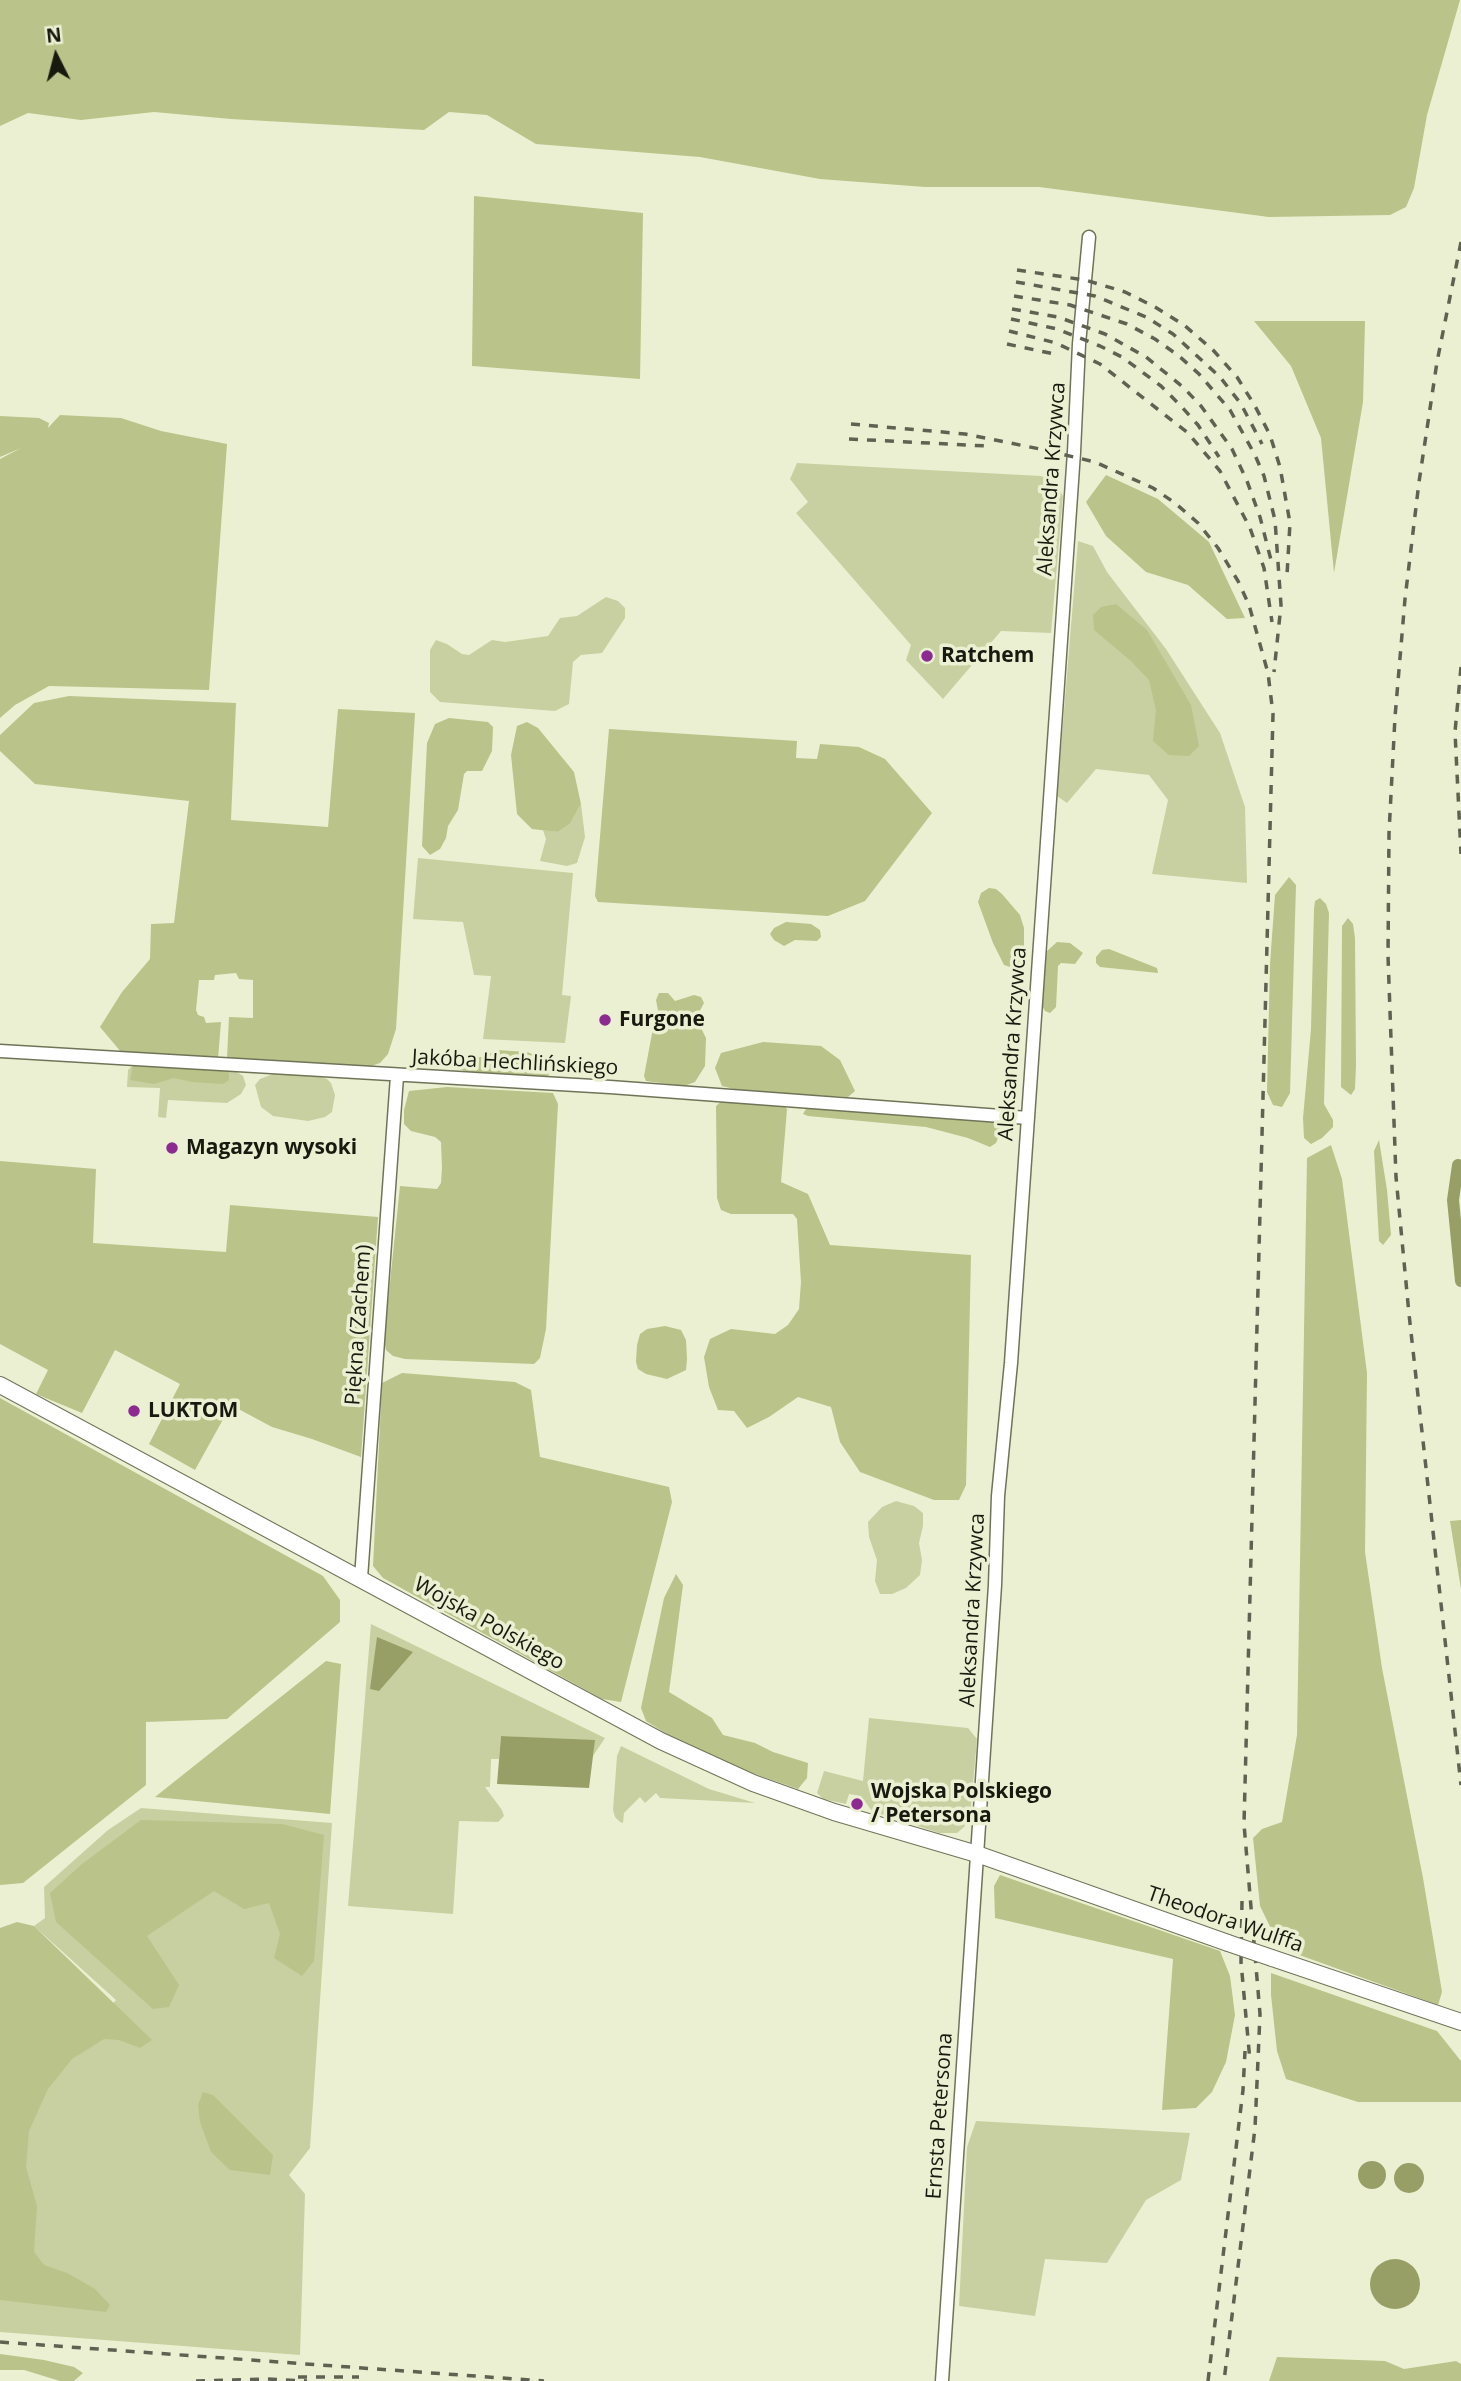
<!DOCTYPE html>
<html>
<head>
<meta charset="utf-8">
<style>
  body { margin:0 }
  #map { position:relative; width:1461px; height:2381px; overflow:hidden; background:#ebf0d2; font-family:"Open Sans",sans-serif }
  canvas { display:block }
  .north { position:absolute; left:21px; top:21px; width:70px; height:70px; -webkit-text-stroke:5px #ebf0d2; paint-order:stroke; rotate:354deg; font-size:19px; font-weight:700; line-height:28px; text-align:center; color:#18190f }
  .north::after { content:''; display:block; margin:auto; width:24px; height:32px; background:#18190f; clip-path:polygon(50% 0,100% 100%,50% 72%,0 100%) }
</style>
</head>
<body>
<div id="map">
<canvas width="1461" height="2381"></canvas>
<div class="north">N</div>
</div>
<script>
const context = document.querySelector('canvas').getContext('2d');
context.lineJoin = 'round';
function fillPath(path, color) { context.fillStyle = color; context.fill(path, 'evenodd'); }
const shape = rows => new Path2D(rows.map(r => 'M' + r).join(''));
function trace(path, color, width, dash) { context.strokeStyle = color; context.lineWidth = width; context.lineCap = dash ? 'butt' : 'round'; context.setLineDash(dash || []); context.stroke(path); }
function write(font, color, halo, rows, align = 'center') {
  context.font = font + ' "Open Sans",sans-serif'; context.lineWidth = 7; context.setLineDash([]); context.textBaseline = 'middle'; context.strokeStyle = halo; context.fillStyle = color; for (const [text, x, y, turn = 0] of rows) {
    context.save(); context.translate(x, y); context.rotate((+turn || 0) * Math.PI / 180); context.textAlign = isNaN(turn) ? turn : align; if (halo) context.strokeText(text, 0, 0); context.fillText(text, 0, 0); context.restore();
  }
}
fillPath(shape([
  [797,463,1041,476,1054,482,1063,496,1051,633,1001,631,943,699,906,660,911,645,796,513,808,502,790,479],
  [1078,541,1093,546,1107,572,1166,649,1220,733,1245,807,1247,883,1152,874,1168,800,1149,775,1096,769,1067,803,1057,796],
  [606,597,618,601,625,608,625,618,602,653,581,655,573,662,569,704,555,711,440,702,430,692,430,650,436,640,447,644,462,654,469,655,492,640,505,642,548,636,560,618,577,616],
  [581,804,585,837,577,863,567,866,540,861,546,839,543,830,558,832,570,824],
  [418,858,573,873,562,995,571,996,565,1043,483,1039,491,976,474,975,463,922,413,919],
  [133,1065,235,1071,243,1076,246,1085,241,1094,227,1103,168,1100,166,1118,158,1117,160,1088,127,1087,128,1070],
  [276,1073,316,1075,327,1079,331,1083,335,1095,332,1112,325,1117,308,1121,273,1116,261,1107,255,1085,260,1079],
  [896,1501,914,1506,923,1513,923,1526,919,1543,922,1560,920,1575,906,1588,892,1594,880,1594,875,1581,877,1560,869,1537,868,1522,882,1507],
  [371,1624,605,1738,593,1756,594,1741,501,1736,499,1759,491,1759,490,1787,485,1787,502,1810,504,1816,498,1822,459,1821,453,1914,348,1906],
  [869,1718,968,1728,977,1739,970,1818,964,1827,957,1833,939,1833,872,1811,861,1796,849,1794,846,1804,823,1799,817,1793,824,1771,863,1781],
  [621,1746,709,1789,755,1803,660,1798,656,1793,645,1803,640,1797,624,1813,623,1823,620,1822,615,1817,613,1810,617,1756],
  [141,1808,332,1823,310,2148,289,2175,305,2194,300,2355,0,2332,0,2126,116,2000,34,1926,45,1918,44,1887,108,1830],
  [976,2121,1190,2133,1181,2180,1146,2200,1107,2263,1045,2259,1035,2316,959,2306,967,2147]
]), '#c8d0a1');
fillPath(shape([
  [0,0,1460,0,1427,115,1414,188,1406,207,1390,215,1269,217,1039,187,925,187,820,179,700,157,536,144,487,115,449,112,424,130,231,119,154,112,81,120,28,113,0,126],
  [474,196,643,213,640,379,472,366],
  [1254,321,1365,321,1363,402,1334,573,1321,438,1291,366],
  [60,415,121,418,161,431,227,444,209,690,49,686,15,705,0,718,0,459,21,448,0,457,0,416,39,418,49,423,48,428],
  [1106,475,1158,499,1209,542,1245,618,1227,619,1188,585,1146,572,1106,536,1086,502],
  [1116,604,1147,630,1191,705,1199,746,1189,756,1169,755,1153,741,1156,710,1149,680,1131,661,1094,630,1093,615,1101,607],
  [69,696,236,703,231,820,328,827,338,709,415,713,396,1029,388,1054,380,1063,368,1067,227,1058,229,1017,253,1018,253,980,239,979,236,973,215,975,214,980,199,980,196,1010,198,1015,204,1017,206,1023,221,1022,218,1059,121,1052,100,1027,122,992,150,959,151,924,174,923,189,801,35,784,0,751,0,735,34,703],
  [449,718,488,722,493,727,492,751,482,771,467,771,464,774,458,810,448,826,446,838,440,849,430,855,422,846,427,743,435,724],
  [527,722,538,728,574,772,581,804,570,824,558,832,532,829,517,814,511,755,517,726],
  [609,729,797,741,796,758,817,759,820,744,859,747,885,759,932,813,865,901,828,916,598,902,595,896],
  [1289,877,1296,885,1290,1093,1282,1107,1273,1105,1267,1092,1270,964,1275,895],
  [989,888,996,889,1002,894,1020,915,1024,928,1024,951,1020,961,1013,968,1004,965,993,943,978,902,981,893],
  [1320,898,1326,904,1329,913,1324,1104,1333,1120,1333,1127,1322,1138,1311,1144,1304,1138,1303,1118,1311,1029,1314,909,1315,901],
  [1348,918,1353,924,1355,938,1356,1066,1355,1089,1351,1095,1341,1087,1342,926],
  [786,922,811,924,820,930,821,937,817,941,795,940,784,946,774,940,770,934,774,928],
  [1057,942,1070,943,1083,953,1075,964,1061,963,1058,966,1056,1007,1050,1013,1045,1011,1042,1006,1046,952],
  [1109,949,1157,968,1158,973,1100,967,1096,963,1096,957,1102,950],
  [659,993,668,993,675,1001,694,995,701,997,704,1003,694,1022,701,1028,706,1038,705,1066,695,1082,684,1086,646,1081,644,1076,654,1023,659,1016,656,1000],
  [763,1042,821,1046,840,1060,855,1091,848,1097,746,1092,722,1086,715,1068,721,1053],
  [497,1050,527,1052,546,1059,550,1066,548,1078,469,1072,453,1068,451,1063,459,1060,481,1057],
  [133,1065,229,1069,229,1080,223,1084,192,1082,174,1078,154,1084,130,1080],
  [447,1087,553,1093,558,1104,546,1329,540,1358,534,1364,405,1359,393,1356,386,1350,384,1340,400,1186,437,1189,441,1183,442,1168,441,1142,435,1137,411,1131,404,1124,404,1110,409,1091],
  [723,1100,780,1103,787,1109,781,1182,808,1194,830,1245,971,1255,966,1485,959,1500,934,1500,860,1472,840,1442,831,1407,798,1397,769,1417,747,1428,734,1411,718,1410,709,1387,704,1357,710,1339,731,1329,775,1334,788,1325,799,1309,801,1282,797,1219,793,1214,731,1214,721,1210,717,1198,716,1106],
  [807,1107,993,1120,999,1124,1002,1128,996,1143,990,1147,968,1138,926,1127,808,1116,803,1114],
  [1379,1140,1387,1190,1391,1235,1383,1245,1379,1241,1374,1151],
  [1331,1145,1342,1179,1367,1373,1365,1552,1382,1668,1423,1878,1442,1992,1438,2005,1291,1952,1278,1943,1260,1906,1253,1838,1262,1829,1282,1822,1297,1735,1307,1158],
  [0,1161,96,1169,93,1243,226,1252,230,1205,378,1217,361,1457,312,1439,272,1427,231,1405,195,1470,149,1444,180,1384,115,1350,82,1413,36,1394,48,1370,0,1344],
  [665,1326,681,1330,686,1340,687,1359,686,1370,667,1379,646,1374,638,1369,636,1362,637,1345,640,1334,647,1329],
  [402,1373,515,1382,531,1390,540,1457,669,1487,672,1502,621,1702,602,1699,383,1578,373,1566,382,1383],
  [0,1398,323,1576,340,1600,340,1622,227,1719,146,1722,146,1785,23,1883,0,1885],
  [1461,1520,1461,1589,1450,1521],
  [676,1574,683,1585,669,1692,712,1718,723,1735,755,1743,773,1752,808,1763,807,1778,798,1789,752,1773,676,1740,646,1721,641,1708,664,1598],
  [326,1661,341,1664,330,1814,155,1797],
  [141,1820,282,1824,324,1835,314,1961,302,1976,274,1958,280,1934,269,1903,244,1909,214,1891,147,1936,179,1985,169,2007,153,2009,56,1922,50,1893,82,1864],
  [1000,1875,1220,1951,1230,1976,1235,2015,1226,2062,1212,2092,1196,2108,1162,2110,1173,1959,995,1918,994,1886],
  [17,1922,34,1926,152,2040,140,2048,119,2040,104,2039,72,2059,48,2089,29,2131,26,2167,37,2206,34,2252,44,2265,67,2273,95,2289,110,2305,106,2312,0,2300,0,1928],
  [1271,1973,1437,2031,1461,2061,1461,2102,1358,2102,1286,2079,1277,2051,1271,1995],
  [203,2092,213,2095,273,2155,270,2175,230,2170,211,2152,200,2122,198,2105],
  [0,2354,44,2360,74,2367,83,2373,74,2381,60,2381,24,2370,0,2370],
  [1277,2357,1385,2361,1404,2369,1456,2361,1461,2364,1461,2381,1269,2381]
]), '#bac389');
fillPath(shape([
  [377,1637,413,1652,379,1691,370,1689],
  [501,1736,595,1740,589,1788,497,1784],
  '1358 2175a14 14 0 1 1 28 0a14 14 0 1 1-28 0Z',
  '1394 2178a15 15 0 1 1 30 0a15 15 0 1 1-30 0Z',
  '1370 2284a25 25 0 1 1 50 0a25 25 0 1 1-50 0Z'
]), '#979f67');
trace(shape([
  [1458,1165,1453,1200,1461,1281]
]), '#979f67', 12);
const minor = shape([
  [0,1051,610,1087,1028,1118],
  [361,1578,397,1076],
  [942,2381,995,1585,998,1496,1011,1363,1074,452,1079,344,1089,237]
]);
const tertiary = shape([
  [0,1385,661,1741,753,1783,834,1812,977,1854,1228,1943],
  [1272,1958,1461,2022]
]);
trace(minor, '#6f7459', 15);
trace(tertiary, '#6f7459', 18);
trace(minor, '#fff', 12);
trace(tertiary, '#fff', 16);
trace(shape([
  [1461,242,1437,362,1419,482,1405,599,1395,717,1389,833,1388,956,1396,1177,1409,1314,1461,1785],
  [1017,270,1085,280,1125,292,1155,307,1184,325,1213,350,1237,377,1255,406,1270,435,1280,467,1290,523,1287,575],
  [1016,282,1095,296,1146,317,1173,334,1220,377,1241,404,1262,444],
  [1014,296,1070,305,1127,324,1155,339,1179,356,1199,374,1230,410,1255,455,1264,476,1275,520,1281,605,1274,672],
  [1012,309,1058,317,1105,334,1146,357,1183,387,1201,406,1232,449,1247,481,1260,517,1271,560],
  [1011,319,1057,329,1100,346,1122,357,1161,386,1180,405,1198,425,1219,457],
  [1009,331,1056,343,1100,364,1188,433,1220,471,1250,528,1264,568,1272,622],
  [1007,344,1059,355],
  [851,424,965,434,1040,449,1095,462,1153,488,1175,503,1198,523,1218,548,1238,581,1249,605,1268,673,1273,714,1244,1824,1260,2014,1255,2128,1224,2381],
  [849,439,987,446],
  [1461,667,1455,732,1461,854],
  [1242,1901,1241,1962,1250,2061],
  [0,2342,544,2381],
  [298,2377,359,2377],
  [196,2381,267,2379,307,2381],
  [1208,2381,1243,2090,1245,2051]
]), '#5f6251', 3.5, [9, 9]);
const tertiaryBridge = shape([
  [1228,1943,1272,1958]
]);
trace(tertiaryBridge, '#6f7459', 18, []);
trace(tertiaryBridge, '#fff', 16);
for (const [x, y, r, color] of [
  [927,656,7,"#8c2a92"],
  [605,1020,7,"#8c2a92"],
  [172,1148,7,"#8c2a92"],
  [134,1411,7,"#8c2a92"],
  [857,1804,7,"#8c2a92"]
]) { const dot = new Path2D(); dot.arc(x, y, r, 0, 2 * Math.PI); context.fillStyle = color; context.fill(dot); trace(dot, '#ebf0d2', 2.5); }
write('21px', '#18190f', '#ebf0d2', [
  ["Aleksandra Krzywca",1052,479,-86],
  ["Aleksandra Krzywca",1013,1044,-86],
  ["Jakóba Hechlińskiego",515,1063,3],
  ["Piękna (Zachem)",359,1325,-86],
  ["Aleksandra Krzywca",973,1610,-87],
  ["Wojska Polskiego",489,1624,29],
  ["Theodora Wulffa",1225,1920,19],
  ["Ernsta Petersona",940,2116,-86]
]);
write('bold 21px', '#18190f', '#ebf0d2', [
  ["Ratchem",941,656],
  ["Furgone",619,1020],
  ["Magazyn wysoki",186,1148],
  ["LUKTOM",148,1411],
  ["Wojska Polskiego",871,1792],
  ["/ Petersona",871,1816]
], 'left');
</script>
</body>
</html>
